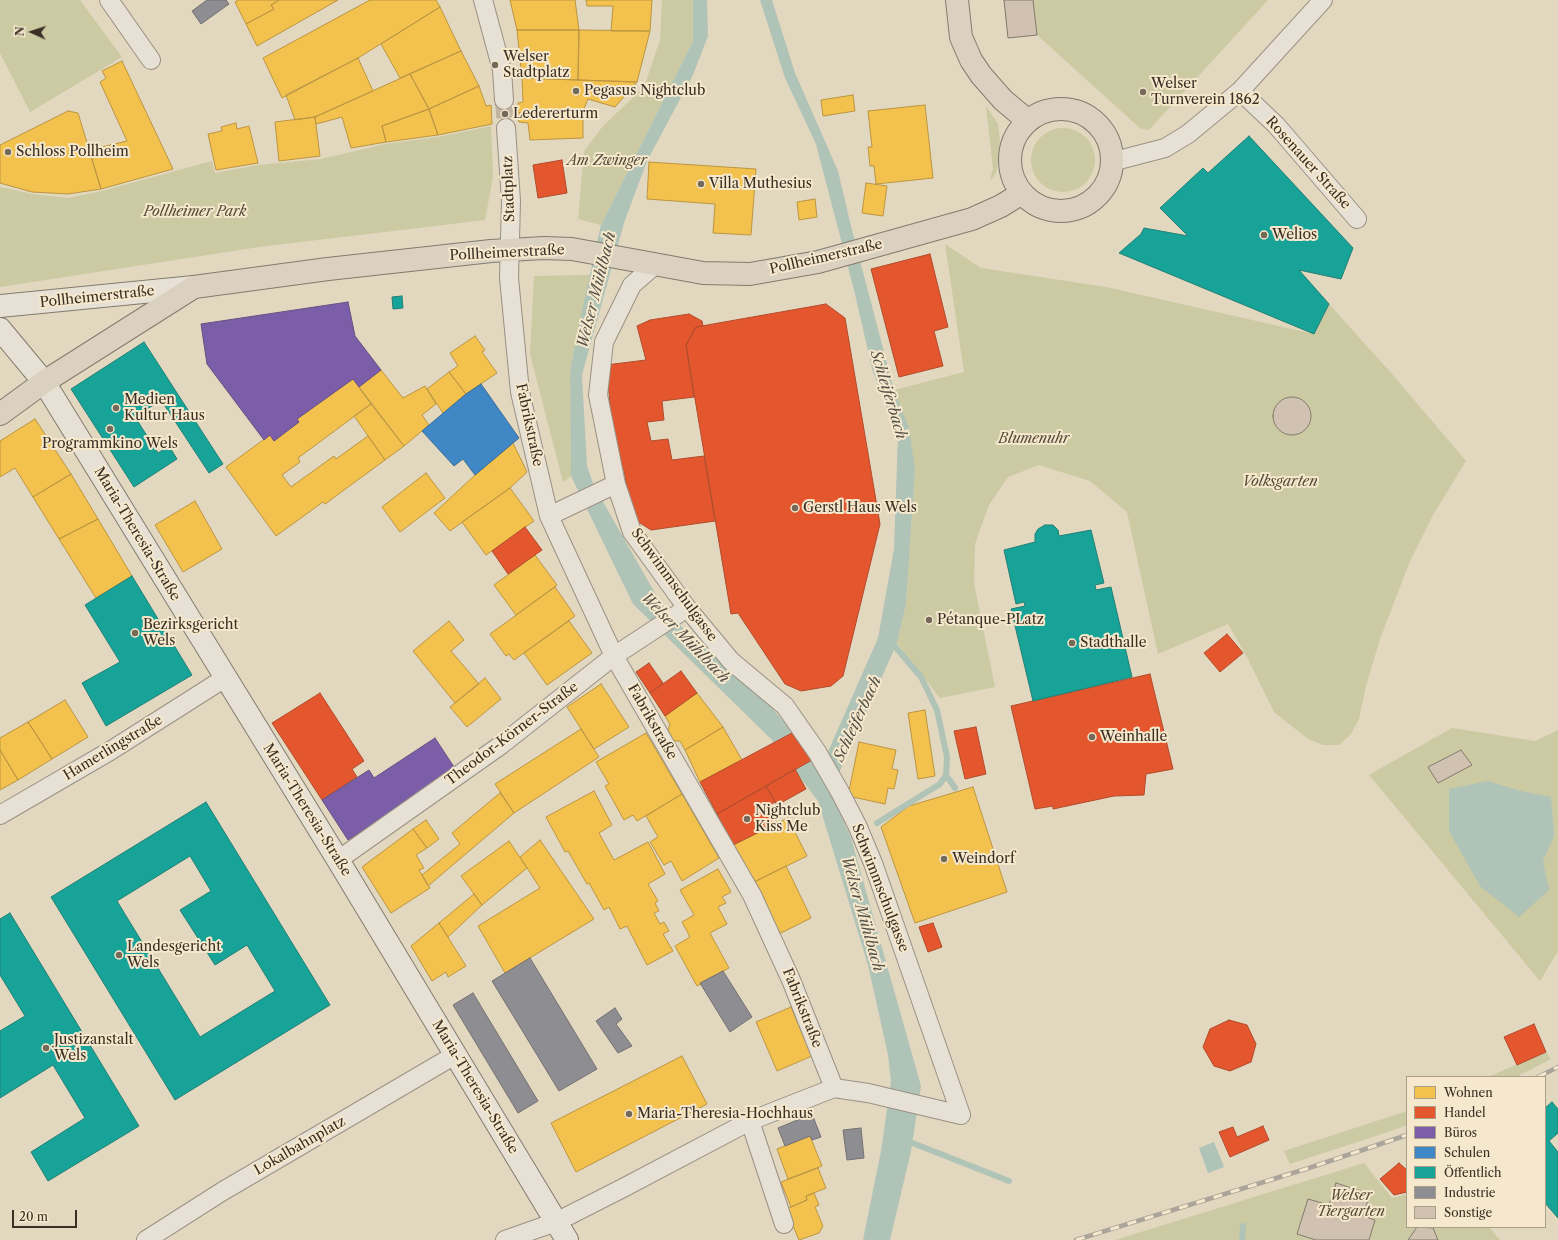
<!DOCTYPE html>
<html>
<head>
<meta charset="utf-8">
<style>
  body { margin:0 }
  #map { position:relative; width:1558px; height:1240px; overflow:hidden; background:#e2d7bf; font-family:"Libre Caslon Text",serif }
  canvas { display:block }
  .legend { position:absolute; left:1406px; top:1076px; width:140px; height:152px; box-sizing:border-box; background:#f5e8cc; border:1px solid #ab9e89; margin:0; padding:5px 7px; list-style:none; font-size:12px; color:#3b2e24 }
  .legend li { display:flex; align-items:center; gap:8px; height:20px }
  .legend b { width:20px; border:1px solid #ab9e89 }
  .north { position:absolute; left:12px; top:12px; width:40px; height:40px; -webkit-text-stroke:3px #f5e8cc; paint-order:stroke; rotate:273deg; font-size:11px; font-weight:700; line-height:16px; text-align:center; color:#3b2e24 }
  .north::after { content:''; display:block; margin:auto; width:14px; height:18px; background:#3b2e24; clip-path:polygon(50% 0,100% 100%,50% 72%,0 100%) }
  .scale { position:absolute; left:12px; top:1210px; width:65px; height:18px; box-sizing:border-box; border:2px solid #3b2e24; border-top:0; padding-left:5px; font-size:12px; line-height:14px; white-space:nowrap; color:#3b2e24; -webkit-text-stroke:3px #f5e8cc; paint-order:stroke }
</style>
</head>
<body>
<div id="map">
<canvas width="1558" height="1240"></canvas>
<ul class="legend">
<li><b style="height:11px;background:#f2c14e"></b>Wohnen</li>
<li><b style="height:11px;background:#e4572e"></b>Handel</li>
<li><b style="height:11px;background:#7b5ea7"></b>Büros</li>
<li><b style="height:11px;background:#3f88c5"></b>Schulen</li>
<li><b style="height:11px;background:#17a398"></b>Öffentlich</li>
<li><b style="height:11px;background:#8d8d92"></b>Industrie</li>
<li><b style="height:11px;background:#d1c1b1"></b>Sonstige</li>
</ul>
<div class="north">N</div>
<div class="scale">20 m</div>
</div>
<script>
const context = document.querySelector('canvas').getContext('2d');
context.lineJoin = 'round';
function fillPath(path, color) { context.fillStyle = color; context.fill(path, 'evenodd'); }
const shape = rows => new Path2D(rows.map(r => 'M' + r).join(''));
function trace(path, color, width, dash) { context.strokeStyle = color; context.lineWidth = width; context.lineCap = dash ? 'butt' : 'round'; context.setLineDash(dash || []); context.stroke(path); }
function write(font, color, halo, rows, align = 'center') {
  context.font = font + ' "Libre Caslon Text",serif'; context.lineWidth = 4; context.setLineDash([]); context.textBaseline = 'middle'; context.strokeStyle = halo; context.fillStyle = color; for (const [text, x, y, turn = 0] of rows) {
    context.save(); context.translate(x, y); context.rotate((+turn || 0) * Math.PI / 180); context.textAlign = isNaN(turn) ? turn : align; if (halo) context.strokeText(text, 0, 0); context.fillText(text, 0, 0); context.restore();
  }
}
fillPath(shape([
  [0,0,80,0,122,57,30,112,0,53],
  [662,0,693,0,693,41,601,225,578,219,584,151,603,126,644,87,660,40],
  [1004,0,1268,0,1149,130,1141,129,1037,35,1008,38],
  [986,106,998,124,1000,141,997,171,992,179,990,179,993,169],
  [491,126,493,177,485,220,259,247,0,287,0,187,32,194,68,198,102,191,212,161,215,173,258,165,321,159,385,144,438,137],
  '1031 160a32 32 0 1 1 64 0a32 32 0 1 1-64 0Z',
  [945,244,981,268,1106,287,1314,334,1329,304,1393,375,1466,461,1433,515,1410,561,1380,639,1366,686,1359,719,1351,734,1339,745,1323,745,1308,739,1274,712,1247,657,1228,624,1158,654,1127,512,1090,481,1039,465,1008,477,989,505,975,544,974,583,995,687,940,698,897,643,906,604,915,470,894,390,964,372],
  [590,275,570,372,571,476,563,482,530,354,534,276],
  [1452,728,1535,741,1558,730,1558,951,1540,981,1369,775],
  [1546,1052,1551,1059,1516,1077,1488,1077],
  [1407,1111,1407,1125,1397,1129,1290,1164,1284,1151],
  [1364,1163,1392,1198,1407,1194,1407,1227,1489,1227,1500,1240,1115,1240]
]), '#cbcaa3');
fillPath(shape([
  [693,0,707,0,708,36,693,75,647,161,624,223,582,375,587,466,594,486,660,602,689,635,756,689,815,759,820,770,878,638,894,549,898,435,873,372,854,290,816,144,785,78,760,0,772,0,795,73,838,171,851,226,894,390,909,428,915,470,906,604,897,643,831,791,851,838,921,1086,911,1151,890,1240,863,1240,881,1151,891,1081,888,1055,868,965,818,801,771,739,633,604,571,476,570,372,579,324,601,225,693,41],
  [1488,781,1521,791,1551,797,1554,836,1543,861,1549,890,1519,917,1480,886,1449,831,1449,789],
  [1214,1142,1224,1167,1208,1173,1199,1148]
]), '#b0c3b7');
const homes = shape([
  [238,0,279,0,271,5,274,9,246,24,235,2,238,0],
  [279,0,338,0,257,46,246,24,274,9,271,5,279,0],
  [370,0,436,0,440,7,358,58,282,98,263,58,370,0],
  [510,0,575,0,579,30,517,30,510,0],
  [586,0,652,0,650,31,611,31,613,6,587,6,586,0],
  [440,7,461,51,400,78,381,44,440,7],
  [517,30,579,30,578,80,522,78,517,30],
  [579,30,650,31,637,82,578,80,579,30],
  [461,51,479,86,429,109,410,74,461,51],
  [358,58,373,91,315,117,295,120,286,95,358,58],
  [122,61,173,169,101,189,89,150,127,141,100,82,106,78,102,71,122,61],
  [410,74,429,109,382,126,386,142,351,148,342,117,316,124,315,117,410,74],
  [522,78,578,80,637,82,615,107,588,99,583,111,518,113,518,103,523,102,522,78],
  [479,86,486,106,491,105,492,124,438,135,429,109,479,86],
  [853,95,855,111,823,116,821,100,853,95],
  [925,105,933,178,876,184,874,166,870,166,868,147,872,147,868,111,925,105],
  [429,109,438,135,386,142,382,126,429,109],
  [68,111,78,113,101,189,68,194,32,192,0,183,0,145,68,111],
  [583,111,583,138,530,140,528,123,519,122,518,113,583,111],
  [315,117,320,156,279,161,275,122,315,117],
  [236,123,237,129,249,126,258,163,216,170,208,134,222,131,221,127,236,123],
  [649,162,756,169,751,235,713,233,715,204,647,199,649,162],
  [866,183,887,186,883,216,862,213,866,183],
  [815,199,817,217,799,220,797,202,815,199],
  [475,336,485,350,482,352,497,373,466,394,449,372,458,366,450,353,475,336],
  [381,370,403,398,425,386,436,404,422,415,429,425,404,446,359,387,381,370],
  [449,372,466,394,443,413,427,389,449,372],
  [353,379,371,404,298,458,300,462,282,475,291,487,334,456,336,459,368,436,385,460,325,504,323,502,276,536,226,467,270,435,274,441,299,422,297,419,353,379],
  [371,404,404,446,385,460,354,416,371,404],
  [35,419,71,474,33,497,15,468,0,477,0,441,35,419],
  [513,443,527,472,510,488,450,531,434,513,475,475,513,443],
  [426,473,445,498,400,532,382,507,426,473],
  [71,474,98,519,59,539,33,497,71,474],
  [510,488,534,521,486,555,462,522,510,488],
  [195,501,222,549,183,572,155,525,195,501],
  [98,519,132,576,96,598,59,539,98,519],
  [535,555,557,585,516,615,494,585,535,555],
  [555,587,575,616,514,660,509,654,506,656,490,634,555,587],
  [449,621,464,640,451,651,479,684,455,703,413,651,449,621],
  [569,621,592,653,547,685,524,653,569,621],
  [485,678,501,699,467,727,450,707,485,678],
  [601,684,629,727,594,749,567,707,601,684],
  [697,693,723,727,685,750,680,741,673,741,668,730,670,724,665,716,697,693],
  [65,700,88,737,52,759,28,722,65,700],
  [925,710,935,776,918,779,908,713,925,710],
  [28,722,52,759,18,780,0,750,0,738,28,722],
  [723,727,742,760,700,782,685,750,723,727],
  [581,729,599,757,514,813,495,784,581,729],
  [646,733,682,794,637,821,633,815,624,820,605,786,609,784,596,762,646,733],
  [859,742,896,750,892,769,898,770,894,789,888,788,885,804,848,796,859,742],
  [0,750,18,780,0,790,0,750],
  [973,787,1007,892,915,923,881,827,909,806,973,787],
  [594,791,612,825,599,833,614,860,648,842,665,874,648,884,658,901,655,903,659,911,654,913,660,924,664,922,669,931,663,934,673,951,647,965,627,926,620,929,609,907,604,910,589,883,587,884,568,851,565,852,546,817,594,791],
  [500,793,514,813,428,886,422,875,460,844,452,833,500,793],
  [682,794,719,858,682,881,671,861,664,865,650,842,658,837,646,816,682,794],
  [788,818,807,856,752,883,733,845,788,818],
  [426,820,439,839,427,848,413,829,426,820],
  [413,829,427,848,416,855,424,868,419,870,430,888,391,913,362,867,413,829],
  [540,840,594,919,505,973,478,926,540,888,520,857,540,840],
  [509,841,527,868,482,905,461,876,509,841],
  [786,866,811,918,777,935,752,883,786,866],
  [718,869,731,892,722,897,726,903,718,907,727,924,710,933,729,968,697,986,675,946,690,937,682,922,694,915,680,890,718,869],
  [474,894,482,905,448,937,439,923,474,894],
  [439,923,466,966,448,977,446,972,432,981,411,946,439,923],
  [791,1007,812,1056,777,1071,756,1022,791,1007],
  [682,1056,707,1104,576,1172,551,1123,682,1056],
  [810,1136,822,1166,788,1179,777,1149,810,1136],
  [818,1168,826,1188,806,1196,807,1200,791,1207,781,1182,818,1168],
  [814,1193,819,1205,815,1207,823,1226,819,1233,799,1240,786,1209,807,1200,806,1196,814,1193]
]);
fillPath(homes, '#f2c14e');
trace(homes, '#bb9541', 1);
const shops = shape([
  [562,160,567,193,538,198,533,165,562,160],
  [930,254,948,327,934,331,943,366,899,377,871,269,930,254],
  [826,304,845,318,880,524,843,676,831,686,801,691,785,684,738,613,731,614,686,345,696,327,826,304],
  [689,314,702,321,703,326,696,327,686,345,694,397,662,401,664,420,647,422,651,441,668,439,672,460,704,456,715,521,651,530,632,518,624,470,617,469,606,403,610,402,606,365,646,360,637,326,650,320,689,314],
  [525,527,542,550,508,574,492,551,525,527],
  [1227,634,1243,653,1220,672,1204,653,1227,634],
  [649,663,663,683,650,693,636,672,649,663],
  [681,671,697,693,665,716,650,693,681,671],
  [1150,674,1173,769,1146,774,1144,795,1114,796,1053,809,1053,806,1035,809,1011,706,1150,674],
  [320,693,364,761,352,769,357,777,322,800,272,723,320,693],
  [976,727,986,774,965,779,954,731,976,727],
  [792,733,812,760,717,814,700,782,792,733],
  [795,769,806,789,777,805,766,786,795,769],
  [766,786,775,802,768,806,777,823,733,845,717,814,766,786],
  [933,923,942,947,928,952,919,927,933,923],
  [1229,1020,1247,1025,1256,1044,1251,1062,1230,1071,1214,1066,1203,1047,1210,1029,1229,1020],
  [1534,1024,1546,1052,1517,1065,1504,1037,1534,1024],
  [1263,1126,1269,1140,1230,1157,1219,1132,1233,1127,1237,1137,1263,1126],
  [1399,1163,1407,1170,1407,1192,1394,1195,1380,1179,1399,1163]
]);
fillPath(shops, '#e4572e');
trace(shops, '#b14b2b', 1);
const offices = shape([
  [348,302,355,336,381,370,359,387,353,379,297,419,299,422,274,441,270,435,264,440,207,364,201,324,348,302],
  [435,738,456,770,348,840,322,800,369,770,374,778,435,738]
]);
fillPath(offices, '#7b5ea7');
trace(offices, '#685080', 1);
const schools = shape([
  [481,384,519,438,475,475,463,459,454,466,422,431,466,394,481,384]
]);
fillPath(schools, '#3f88c5');
trace(schools, '#3e6d95', 1);
const public = shape([
  [1249,136,1353,248,1341,279,1299,270,1329,304,1314,334,1119,253,1141,234,1144,228,1188,236,1160,208,1203,168,1208,173,1249,136],
  [402,296,403,308,393,309,392,297,402,296],
  [144,342,223,464,209,473,161,400,135,417,158,453,169,446,177,459,134,487,71,389,144,342],
  [1045,525,1053,525,1058,530,1059,536,1091,530,1104,583,1095,585,1096,590,1111,587,1132,677,1033,701,1011,609,1025,606,1024,602,1016,604,1004,550,1035,542,1035,534,1038,529,1045,525],
  [132,576,192,675,106,726,82,683,120,662,85,605,132,576],
  [206,802,330,1005,175,1100,51,897,206,802],
  [190,856,211,891,180,910,215,965,247,945,275,991,200,1037,117,901,190,856],
  [10,913,139,1126,48,1181,31,1152,85,1118,53,1065,0,1098,0,1031,25,1016,0,975,0,919,10,913],
  [1552,1102,1558,1109,1558,1133,1549,1141,1558,1152,1558,1218,1545,1203,1545,1108,1552,1102]
]);
fillPath(public, '#17a398');
trace(public, '#228075', 1);
const industry = shape([
  [207,0,226,0,229,4,201,24,192,11,207,0],
  [530,958,597,1069,559,1091,492,981,530,958],
  [723,971,752,1017,730,1032,700,983,723,971],
  [473,993,538,1101,518,1113,453,1005,473,993],
  [615,1008,622,1019,616,1024,632,1046,618,1053,596,1021,615,1008],
  [812,1114,821,1137,812,1140,810,1136,785,1146,778,1128,812,1114],
  [861,1128,864,1158,847,1160,843,1130,861,1128]
]);
fillPath(industry, '#8d8d92');
trace(industry, '#747071', 1);
trace(shape([
  [892,643,921,677,937,710,947,757,946,775,955,788],
  [877,823,940,784,946,775],
  [905,1140,1009,1181],
  [1242,1240,1243,1226]
]), '#b0c3b7', 6);
const building = shape([
  [1004,0,1033,0,1037,35,1008,38,1004,0],
  '1273 416a19 19 0 1 1 38 0a19 19 0 1 1-38 0Z',
  [1461,750,1472,765,1438,783,1428,767,1461,750],
  [1336,1183,1370,1194,1363,1216,1375,1220,1369,1240,1316,1240,1297,1234,1308,1199,1329,1205,1336,1183],
  [1417,1227,1433,1228,1438,1240,1408,1240,1417,1227]
]);
fillPath(building, '#d1c1b1');
trace(building, '#827b6e', 1);
trace(shape([
  [504,100,506,128]
]), '#c1b5a0', 18, [18, 9]);
const minor = shape([
  [109,0,151,60],
  [483,0,502,70,504,100],
  [1240,91,1276,125,1357,219],
  [506,128,511,201,509,278,520,392,549,516,614,656,752,895,791,980,834,1088],
  [1111,162,1165,148,1188,134,1240,91,1323,0],
  [655,265,632,285,604,342,598,395,616,484,632,532,687,608,731,661,785,706,817,752,840,792,857,825,873,863,961,1115],
  [549,516,616,484],
  [0,815,110,751,225,678],
  [338,860,501,745,614,656,687,608],
  [834,1088,868,1093,961,1115],
  [750,1121,784,1224],
  [146,1240,223,1191,455,1055],
  [505,1240,556,1222,623,1188,750,1121,834,1088]
]);
const secondary = shape([
  [0,306,194,287],
  [0,329,44,382,338,860,567,1240]
]);
const primary = shape([
  [957,0,961,37,971,60,981,75,1003,100,1028,121],
  '1010 160a51 51 0 1 1 102 0a51 51 0 1 1-102 0Z',
  [0,414,44,382,194,287,328,269,491,251,544,248,572,249,703,273,750,274,818,262,972,219,1001,206,1022,193]
]);
trace(minor, '#999183', 20);
trace(secondary, '#827b6e', 24);
trace(primary, '#827b6e', 24);
trace(minor, '#e7e1d5', 18);
trace(secondary, '#e7e1d5', 22);
trace(primary, '#dad1c1', 22);
const rail = shape([
  [1538,1077,1558,1067],
  [1076,1240,1309,1168,1407,1135]
]);
trace(rail, '#aaa49a', 4.5);
trace(rail, '#f5e8cc', 3, [9]);
for (const [x, y, r, color] of [
  [495,65,4,"#75695a"],
  [576,91,4,"#75695a"],
  [1143,92,4,"#75695a"],
  [505,114,4,"#75695a"],
  [8,152,4,"#75695a"],
  [701,184,4,"#75695a"],
  [1264,235,4,"#75695a"],
  [116,408,4,"#75695a"],
  [110,429,4,"#75695a"],
  [795,508,4,"#75695a"],
  [929,620,4,"#75695a"],
  [135,633,4,"#75695a"],
  [1072,643,4,"#75695a"],
  [1092,737,4,"#75695a"],
  [747,819,4,"#75695a"],
  [944,859,4,"#75695a"],
  [119,955,4,"#75695a"],
  [46,1048,4,"#75695a"],
  [629,1114,4,"#75695a"]
]) { const dot = new Path2D(); dot.arc(x, y, r, 0, 2 * Math.PI); context.fillStyle = color; context.fill(dot); trace(dot, '#f5e8cc', 1.5); }
write('14px', '#3b2e24', '#f5e8cc', [
  ["Welser",503,57],
  ["Stadtplatz",503,73],
  ["Welser",1151,84],
  ["Turnverein 1862",1151,100],
  ["Pegasus Nightclub",584,91],
  ["Ledererturm",513,114],
  ["Schloss Pollheim",16,152],
  ["Villa Muthesius",709,184],
  ["Welios",1272,235],
  ["Medien",124,400],
  ["Kultur Haus",124,416],
  ["Programmkino Wels",110,444,"center"],
  ["Gerstl Haus Wels",803,508],
  ["Pétanque-PLatz",937,620],
  ["Bezirksgericht",143,625],
  ["Wels",143,641],
  ["Stadthalle",1080,643],
  ["Weinhalle",1100,737],
  ["Nightclub",755,811],
  ["Kiss Me",755,827],
  ["Weindorf",952,859],
  ["Landesgericht",127,947],
  ["Wels",127,963],
  ["Justizanstalt",54,1040],
  ["Wels",54,1056],
  ["Maria-Theresia-Hochhaus",637,1114]
], 'left');
write('italic 14px', '#544b39', '#f5e8cc', [
  ["Am Zwinger",607,161],
  ["Pollheimer Park",195,212],
  ["Blumenuhr",1034,439],
  ["Volksgarten",1280,482],
  ["Welser",1351,1196],
  ["Tiergarten",1351,1212]
]);
write('14px', '#3b2e24', '#f5e8cc', [
  ["Rosenauer Straße",1308,163,48],
  ["Stadtplatz",509,189,-92],
  ["Pollheimerstraße",507,253,-3],
  ["Pollheimerstraße",826,257,-13],
  ["Pollheimerstraße",97,297,-6],
  ["Fabrikstraße",529,425,78],
  ["Maria-Theresia-Straße",137,534,59],
  ["Schwimmschulgasse",674,585,54],
  ["Fabrikstraße",652,722,60],
  ["Theodor-Körner-Straße",512,734,-37],
  ["Hamerlingstraße",113,748,-31],
  ["Maria-Theresia-Straße",307,810,58],
  ["Schwimmschulgasse",880,888,69],
  ["Fabrikstraße",802,1008,68],
  ["Maria-Theresia-Straße",475,1087,59],
  ["Lokalbahnplatz",300,1146,-30]
]);
write('italic 15px', '#535148', '#f5e8cc', [
  ["Welser Mühlbach",597,290,-76],
  ["Schleiferbach",888,395,73],
  ["Welser Mühlbach",685,638,46],
  ["Schleiferbach",858,719,-65],
  ["Welser Mühlbach",862,914,74]
]);
</script>
</body>
</html>
